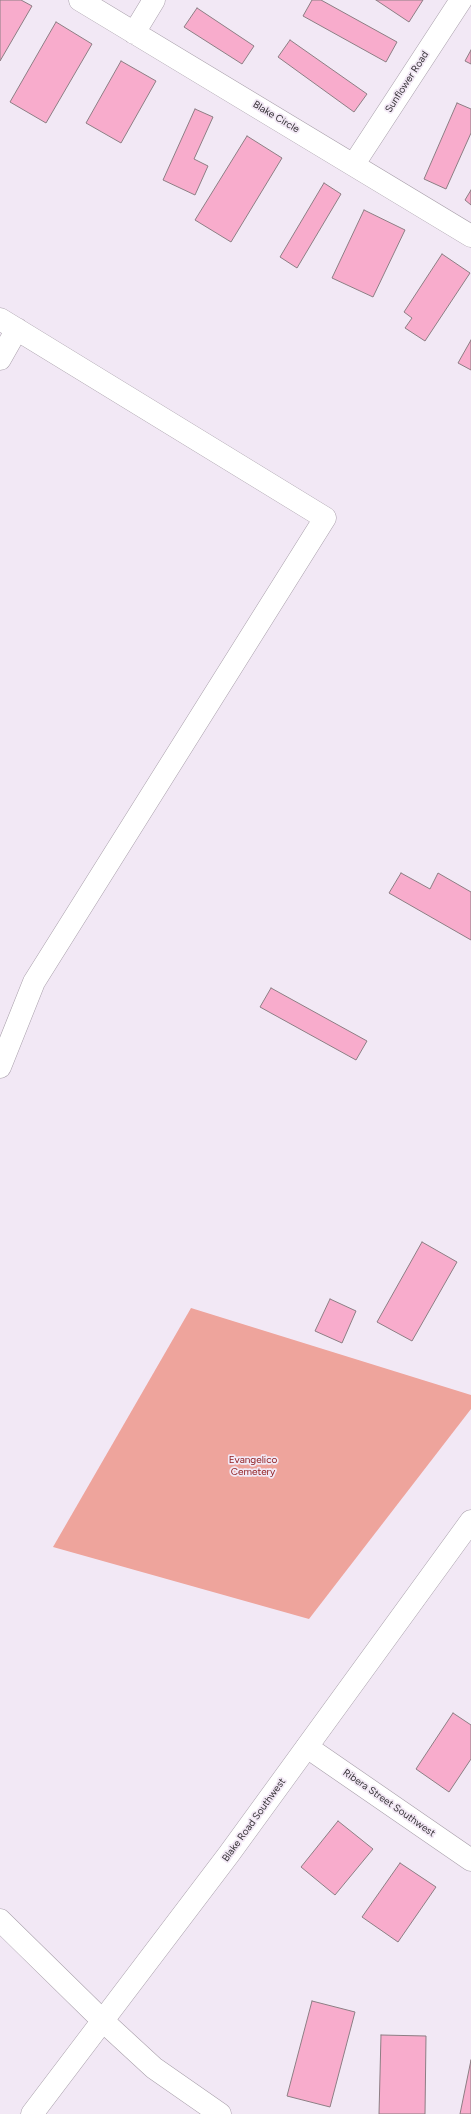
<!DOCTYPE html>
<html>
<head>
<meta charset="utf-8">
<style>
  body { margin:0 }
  canvas { display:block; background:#f2e8f5 }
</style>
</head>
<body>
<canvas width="471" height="2114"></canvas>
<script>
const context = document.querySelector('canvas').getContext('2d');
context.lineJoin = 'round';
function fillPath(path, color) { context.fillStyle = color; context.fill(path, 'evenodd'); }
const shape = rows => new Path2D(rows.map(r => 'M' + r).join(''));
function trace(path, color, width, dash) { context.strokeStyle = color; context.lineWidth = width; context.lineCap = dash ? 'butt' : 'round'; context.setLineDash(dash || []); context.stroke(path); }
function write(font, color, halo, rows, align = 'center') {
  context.font = font + ' Figtree,sans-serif'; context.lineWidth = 3.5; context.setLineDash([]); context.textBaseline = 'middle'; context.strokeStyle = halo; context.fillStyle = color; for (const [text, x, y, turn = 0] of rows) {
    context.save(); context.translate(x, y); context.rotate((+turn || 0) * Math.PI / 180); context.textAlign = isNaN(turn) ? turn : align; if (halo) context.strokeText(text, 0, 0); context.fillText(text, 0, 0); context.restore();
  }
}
fillPath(shape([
  [191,1308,471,1395,471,1409,309,1619,53,1547]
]), '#eea49c');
const building = shape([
  [0,0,21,0,32,6,0,61,0,0],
  [312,0,321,0,397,42,386,62,303,16,312,0],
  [376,0,423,0,409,22,376,0],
  [197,8,254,46,242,64,184,27,197,8],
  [56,22,92,44,46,123,10,102,56,22],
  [290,40,367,94,354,112,278,57,290,40],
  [471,50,471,64,465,61,471,50],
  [121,61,156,81,121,143,86,123,121,61],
  [457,103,471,109,471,133,446,189,424,179,457,103],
  [195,109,213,117,194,159,208,166,195,195,163,180,195,109],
  [247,136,282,158,231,242,195,220,247,136],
  [324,183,341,194,297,268,280,257,324,183],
  [471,190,471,205,465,200,471,190],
  [364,210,405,230,373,297,332,278,364,210],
  [442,254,470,273,425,341,405,328,412,318,404,312,442,254],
  [471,340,471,370,458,363,471,340],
  [401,873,430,889,438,873,471,892,471,940,389,893,401,873],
  [271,988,367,1041,356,1060,260,1007,271,988],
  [422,1242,457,1262,412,1341,377,1322,422,1242],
  [330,1299,356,1311,342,1343,315,1331,330,1299],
  [453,1713,471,1725,471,1759,449,1792,416,1769,453,1713],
  [338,1821,373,1849,335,1895,301,1867,338,1821],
  [400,1863,436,1887,398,1942,362,1917,400,1863],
  [312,2001,355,2012,330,2107,287,2096,312,2001],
  [381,2035,426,2036,425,2114,379,2114,381,2035],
  [471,2060,471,2114,460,2114,471,2060]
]);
fillPath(building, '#f8accc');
trace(building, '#8d7e84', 1);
const minor = shape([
  [80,0,471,236],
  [134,33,154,0],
  [354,164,461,0],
  [0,319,325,518,34,982,0,1067],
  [0,359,17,329],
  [307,1747,471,1860],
  [0,1920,103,2021,154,2068,220,2114]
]);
const major = shape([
  [32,2114,229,1854,471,1521]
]);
trace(minor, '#a89faa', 23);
trace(major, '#a89faa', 23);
trace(minor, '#fff', 22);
trace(major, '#fff', 22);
write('10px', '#373338', '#f2e8f5', [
  ["Sunflower Road",407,82,-57],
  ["Blake Circle",276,117,31],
  ["Ribera Street Southwest",389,1803,35],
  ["Blake Road Southwest",254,1820,-54]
]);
write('10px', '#8d191b', '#f2e8f5', [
  ["Evangelico",253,1460],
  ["Cemetery",253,1472]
]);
</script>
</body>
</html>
